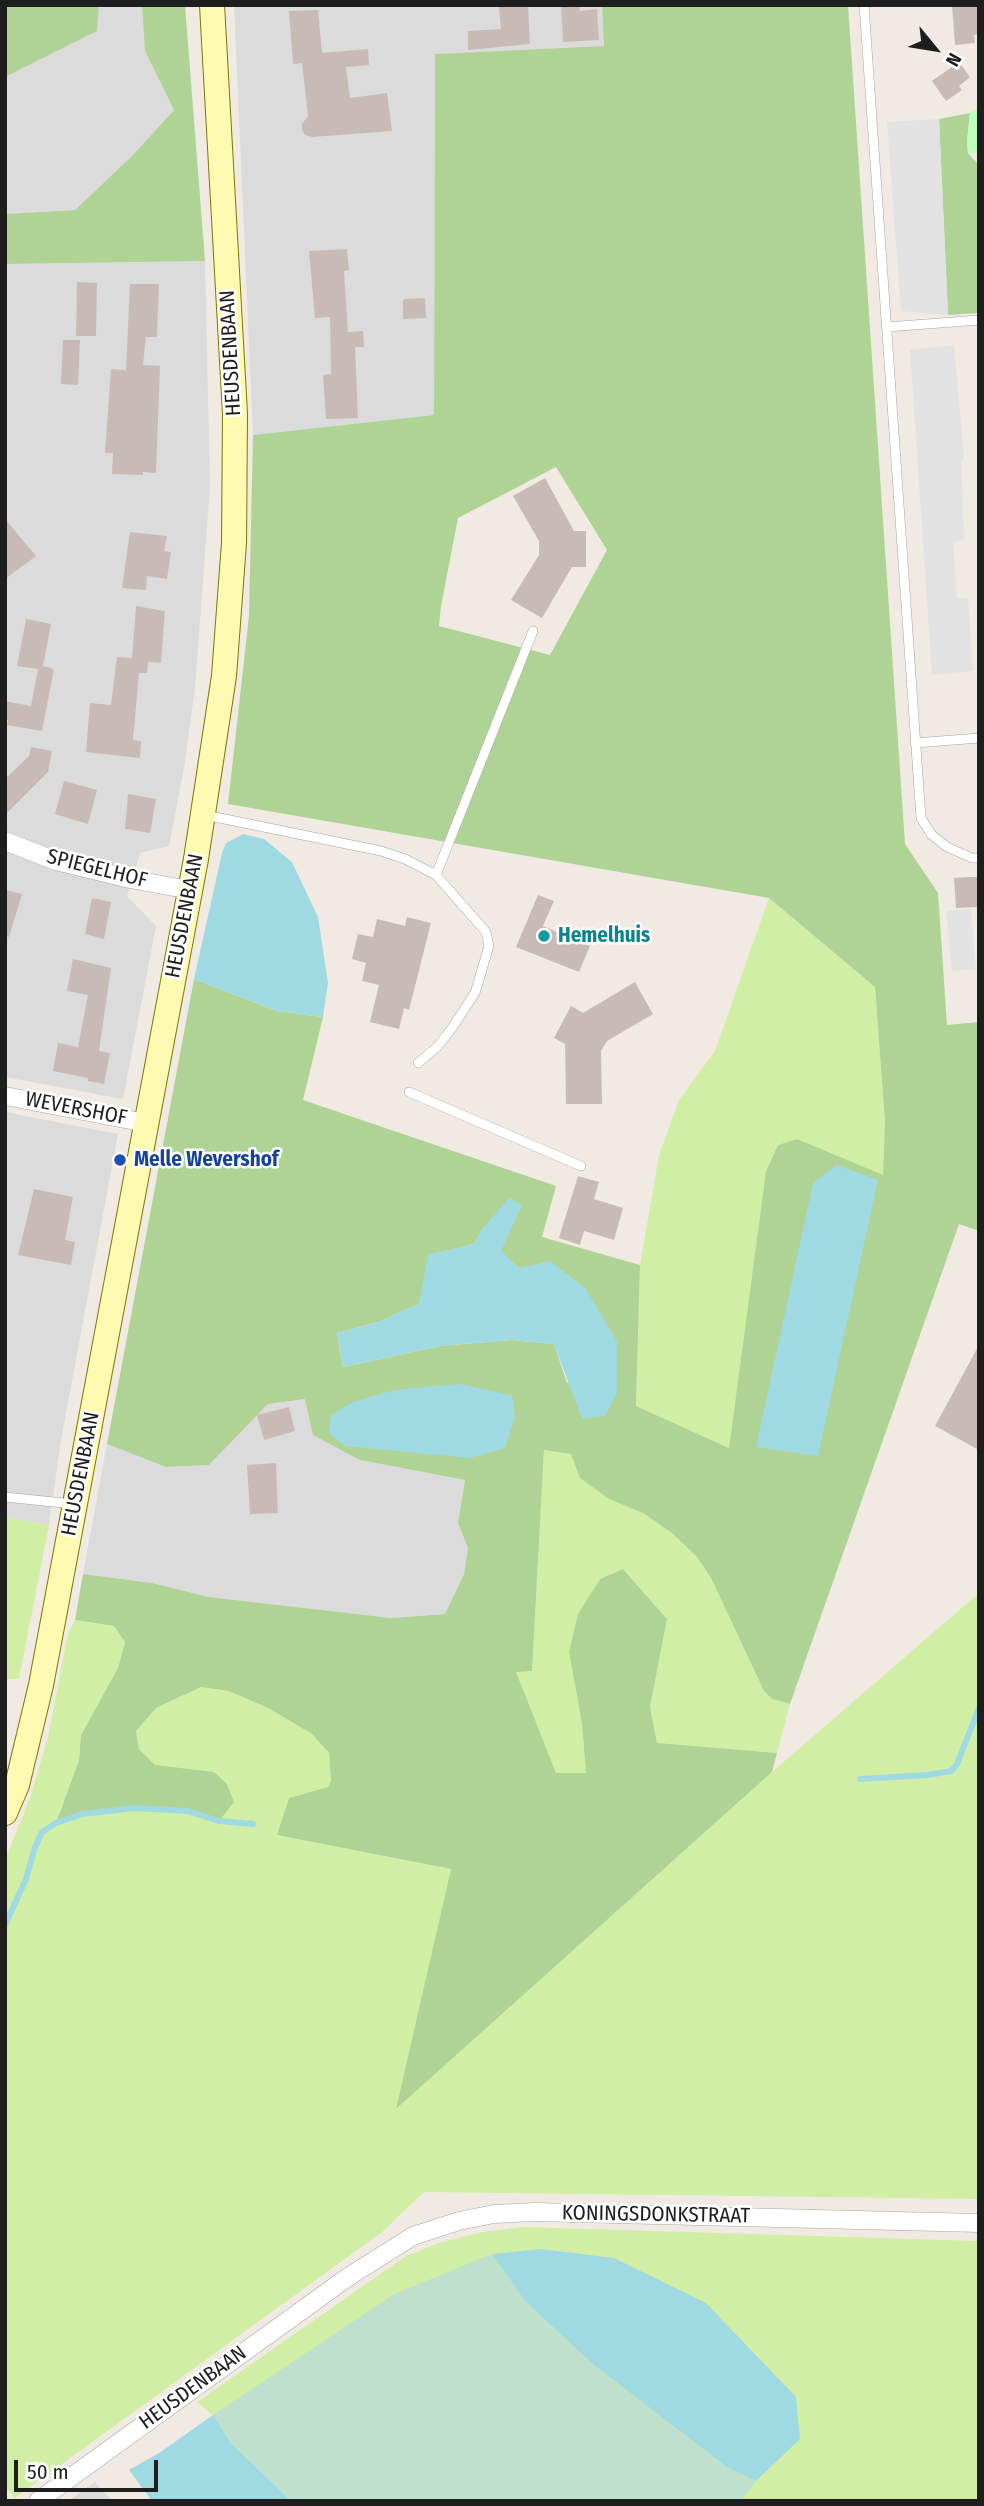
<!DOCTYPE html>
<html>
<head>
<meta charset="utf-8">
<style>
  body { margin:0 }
  #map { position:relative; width:984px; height:2506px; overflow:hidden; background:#f0eae3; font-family:"Fira Sans Condensed",sans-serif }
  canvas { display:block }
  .frame { position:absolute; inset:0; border:7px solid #1e1e1e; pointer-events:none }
  .north { position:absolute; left:900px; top:14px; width:70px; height:70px; -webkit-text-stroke:5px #fff; paint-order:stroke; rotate:120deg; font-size:19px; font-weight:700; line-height:28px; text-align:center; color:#1e1e1e }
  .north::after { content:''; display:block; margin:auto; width:24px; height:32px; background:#1e1e1e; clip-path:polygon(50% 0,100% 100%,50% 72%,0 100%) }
  .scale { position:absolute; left:14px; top:2460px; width:144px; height:32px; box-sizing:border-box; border:4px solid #1e1e1e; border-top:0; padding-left:9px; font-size:21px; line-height:24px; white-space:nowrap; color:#1e1e1e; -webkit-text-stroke:5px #fff; paint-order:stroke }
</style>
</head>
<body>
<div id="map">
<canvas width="984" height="2506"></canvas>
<div class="frame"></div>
<div class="north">N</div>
<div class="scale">50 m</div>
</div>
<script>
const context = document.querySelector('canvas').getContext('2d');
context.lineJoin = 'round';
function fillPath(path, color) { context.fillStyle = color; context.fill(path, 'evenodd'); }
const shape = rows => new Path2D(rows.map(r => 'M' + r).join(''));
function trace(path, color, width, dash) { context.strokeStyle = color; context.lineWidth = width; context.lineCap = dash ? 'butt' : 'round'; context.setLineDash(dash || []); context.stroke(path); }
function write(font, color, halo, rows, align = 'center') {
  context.font = font + ' "Fira Sans Condensed",sans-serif'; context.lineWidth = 5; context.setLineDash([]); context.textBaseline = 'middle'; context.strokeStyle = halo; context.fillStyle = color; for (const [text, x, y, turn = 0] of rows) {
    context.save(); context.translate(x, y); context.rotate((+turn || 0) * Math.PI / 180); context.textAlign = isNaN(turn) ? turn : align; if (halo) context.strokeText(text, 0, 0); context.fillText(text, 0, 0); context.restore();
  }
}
fillPath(shape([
  [99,5,142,5,145,51,174,110,132,156,75,210,5,214,5,77,97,31],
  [234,5,602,5,604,46,435,54,434,415,253,435],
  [205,261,210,486,195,688,184,768,169,846,140,853,127,896,156,926,123,1099,5,1077,5,264],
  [5,1112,118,1134,61,1440,49,1525,5,1517],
  [305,1399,360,1460,465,1480,458,1523,468,1548,464,1574,445,1614,391,1618,209,1597,152,1583,83,1574,107,1444,166,1467,209,1465,268,1404],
  [95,2482,112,2501,68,2501]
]), '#dcdbdb');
fillPath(shape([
  [769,898,875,987,885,1122,883,1176,797,1139,778,1145,766,1171,729,1448,636,1406,640,1265,659,1155,679,1100,715,1051],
  [544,1450,571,1454,609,1499,643,1513,672,1533,697,1557,711,1578,764,1691,772,1699,790,1704,777,1753,657,1744,650,1707,667,1619,623,1569,600,1579,578,1614,569,1652,582,1724,586,1773,556,1773,515,1672,532,1670],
  [5,1517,49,1525,19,1679,5,1679],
  [979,1593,979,2199,424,2192,382,2232,15,2498,5,2487,5,1860,31,1795,48,1737,68,1634,75,1620,114,1626,125,1642,118,1668,81,1735,79,1759,56,1823,83,1814,134,1808,187,1811,168,1767,155,1765,139,1749,136,1731,156,1708,201,1687,229,1691,268,1708,312,1734,329,1753,331,1781,328,1787,289,1798,278,1835,451,1869,397,2108,772,1772],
  [523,2227,979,2241,979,2501,291,2501,213,2415,197,2402,406,2256,439,2243,482,2232]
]), '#d1efa4');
fillPath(shape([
  [5,5,99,5,97,31,5,77],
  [142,5,185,5,205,261,5,264,5,214,75,210,132,156,174,110,145,51],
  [602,5,848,5,905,844,938,893,947,1025,979,1022,979,1231,959,1224,790,1704,772,1699,764,1691,711,1578,697,1557,672,1533,643,1513,609,1499,580,1478,571,1454,544,1450,532,1671,516,1672,556,1773,586,1773,582,1724,569,1652,578,1614,600,1579,623,1569,667,1619,650,1707,657,1743,777,1753,772,1772,396,2109,451,1869,277,1835,289,1798,328,1787,331,1781,329,1753,312,1734,268,1708,229,1691,201,1687,156,1708,136,1731,139,1749,155,1765,214,1772,227,1784,234,1802,219,1821,187,1811,134,1808,83,1814,56,1823,79,1760,81,1735,118,1668,125,1642,114,1626,75,1620,83,1574,152,1583,209,1597,391,1618,445,1614,464,1574,468,1548,458,1523,465,1480,360,1460,313,1435,305,1399,268,1404,209,1465,166,1467,107,1444,194,979,277,1011,323,1017,303,1100,556,1186,542,1237,640,1265,636,1406,729,1448,766,1171,778,1145,797,1139,883,1175,885,1122,875,987,769,898,228,804,249,616,253,435,434,415,435,54,604,46],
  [556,467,607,550,550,655,439,626,441,606,458,518],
  [522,1205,500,1251,519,1268,617,1341,616,1365,567,1383,554,1344,512,1340,440,1346,343,1367,337,1333,378,1322,419,1304,429,1255,474,1244,484,1227],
  [970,113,967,142,968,153,979,165,979,313,948,315,939,119]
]), '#aed394');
fillPath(shape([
  [492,2254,525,2301,594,2365,727,2467,756,2481,741,2501,291,2501,231,2443,213,2415,394,2294]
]), '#bee0cc');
fillPath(shape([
  [979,107,979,153,968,153,967,142,970,113]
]), '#befebb');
fillPath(shape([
  [939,119,948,315,901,311,887,122],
  [954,345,964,459,961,460,964,540,953,542,957,598,968,598,973,671,932,675,910,350],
  [971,909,976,969,952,971,946,911]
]), '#e2e2e2');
fillPath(shape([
  [243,834,264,839,292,862,318,917,328,983,323,1017,277,1011,194,979,222,853,226,843],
  [837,1165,878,1180,818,1456,756,1447,813,1183],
  [509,1198,522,1205,501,1251,519,1268,550,1261,585,1288,617,1341,617,1393,605,1416,582,1419,554,1344,512,1340,440,1346,343,1367,337,1333,378,1322,419,1304,428,1255,474,1244,484,1227],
  [459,1384,512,1395,515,1417,505,1448,470,1458,345,1446,329,1433,331,1415,353,1402,394,1390],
  [541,2249,614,2258,706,2303,796,2397,800,2439,756,2481,727,2467,594,2365,525,2301,492,2254],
  [213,2415,231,2443,291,2501,152,2501,129,2470,159,2453]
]), '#9fdae2');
trace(shape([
  [860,1779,928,1775,951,1771,957,1764,979,1708],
  [5,1925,26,1879,35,1847,42,1832,56,1823,83,1814,134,1808,187,1811,219,1821,253,1824]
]), '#9fdae2', 6);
fillPath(shape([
  [499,5,528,5,530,44,468,50,468,31,501,29],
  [561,5,579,5,580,11,597,9,599,40,563,42],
  [952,5,979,5,979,34,974,35,975,43,955,45],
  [318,10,322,53,368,49,369,65,346,67,350,98,387,93,392,131,312,137,305,135,302,130,302,124,308,116,302,63,293,64,289,11],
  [959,62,970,77,959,86,962,90,946,101,932,81],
  [347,249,349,270,344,271,348,332,363,331,364,347,355,347,358,418,326,419,323,375,331,374,330,317,315,318,309,251],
  [77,282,97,283,96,336,76,336],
  [130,284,159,284,157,337,146,337,143,365,160,366,156,473,143,472,143,475,112,474,113,453,105,453,111,369,126,370],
  [425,298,426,318,403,319,403,299],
  [63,340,80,340,78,385,61,384],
  [545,478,574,531,586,531,586,567,572,567,542,618,511,600,539,555,539,541,513,496],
  [5,519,36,556,5,579],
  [130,532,167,536,164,551,171,552,167,579,147,576,146,590,122,588],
  [136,606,165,611,161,663,148,662,147,673,139,673,133,740,141,741,140,758,86,752,90,703,111,705,117,657,132,658],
  [26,619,51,624,43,666,54,669,42,731,7,725,8,720,5,720,5,701,31,706,38,669,17,666],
  [31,747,52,751,48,772,5,815,5,779,29,756],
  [64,781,97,790,88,824,55,814],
  [128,794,156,799,150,833,125,829],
  [968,877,979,877,979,907,956,908,954,878],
  [5,890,22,894,9,937,5,936],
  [538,895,554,901,543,926,590,946,579,972,516,947],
  [92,898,111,902,104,939,85,934],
  [407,917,431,923,409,1010,404,1008,399,1029,370,1022,379,985,362,981,366,963,352,959,358,934,373,937,377,919,405,926],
  [73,959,111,968,99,1051,110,1053,104,1084,88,1081,88,1078,53,1071,58,1043,78,1047,88,995,67,991],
  [635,982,653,1014,607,1041,601,1051,602,1104,566,1104,565,1044,554,1038,571,1006,583,1013],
  [578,1176,599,1182,594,1199,623,1208,614,1240,584,1231,580,1245,559,1238],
  [34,1189,73,1197,65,1240,75,1242,71,1265,18,1255],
  [979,1345,979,1450,935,1426],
  [289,1407,295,1431,264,1440,257,1415],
  [276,1463,278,1513,250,1514,247,1465]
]), '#c8bbb6');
const service = shape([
  [864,5,921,818,931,834,947,847,972,858,979,858],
  [887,327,979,320],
  [915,743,979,738],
  [205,815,381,851,405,859,436,875,486,932,489,946,475,993,452,1028,437,1047,418,1063],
  [436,875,533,631],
  [409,1092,581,1166],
  [5,1497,73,1504]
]);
const minor = shape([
  [5,841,56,861,130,879,190,890],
  [5,1096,146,1123],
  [38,2501,348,2277,413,2236,459,2221,494,2214,535,2212,979,2223]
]);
const secondary = shape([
  [5,1813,17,1785,41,1685,196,859,224,676,234,543,235,414,212,5]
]);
trace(service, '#a5a5a5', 10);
trace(minor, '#a5a5a5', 19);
trace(secondary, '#7a7900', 26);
trace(service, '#fff', 9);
trace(minor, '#fff', 18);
trace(secondary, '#fffab2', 24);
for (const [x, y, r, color] of [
  [544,936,7,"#0f9aa8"],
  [120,1160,7,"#1a4fb4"]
]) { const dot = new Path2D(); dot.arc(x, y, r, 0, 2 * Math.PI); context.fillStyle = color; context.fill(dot); trace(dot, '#fff', 2.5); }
write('21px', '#1e1e1e', '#fff', [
  ["HEUSDENBAAN",231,353,-93],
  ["SPIEGELHOF",97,869,14],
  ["HEUSDENBAAN",185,916,-79],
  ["WEVERSHOF",76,1109,11],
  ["HEUSDENBAAN",81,1474,-79],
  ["KONINGSDONKSTRAAT",656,2215,1],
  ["HEUSDENBAAN",193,2388,-36]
]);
write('bold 21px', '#0d838f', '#fff', [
  ["Hemelhuis",558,936]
], 'left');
write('bold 21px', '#164399', '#fff', [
  ["Melle Wevershof",134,1160]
], 'left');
</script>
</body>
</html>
